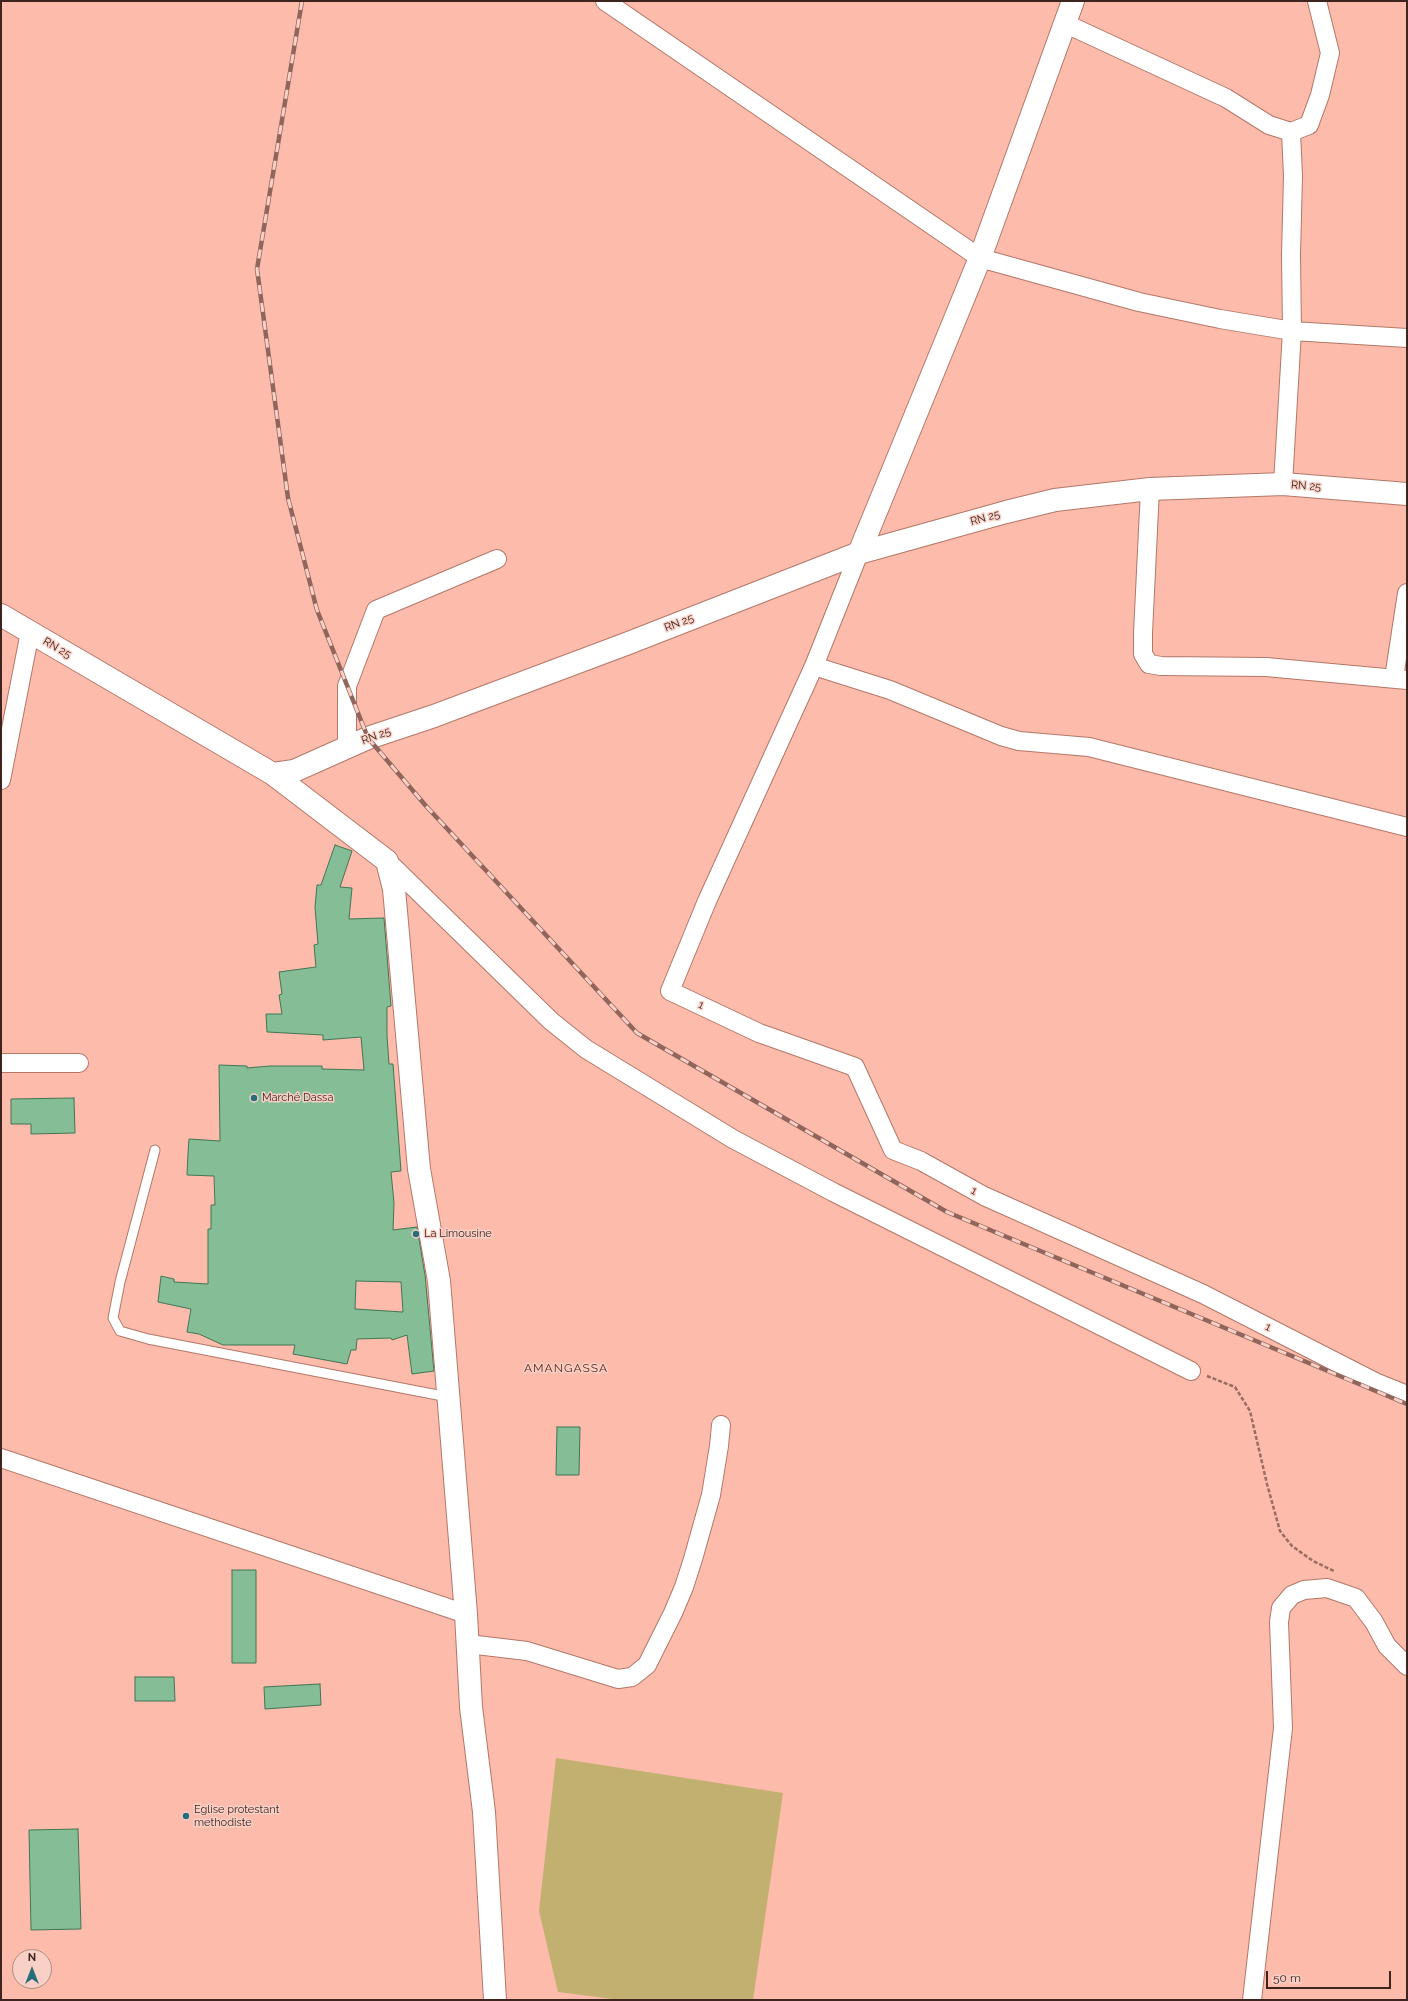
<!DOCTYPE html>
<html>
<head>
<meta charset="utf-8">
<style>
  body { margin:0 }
  #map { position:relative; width:1408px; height:2001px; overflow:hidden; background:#fdbbab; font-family:Raleway,sans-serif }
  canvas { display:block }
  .frame { position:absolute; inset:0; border:2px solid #3d241e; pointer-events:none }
  .north { position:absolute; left:12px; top:1949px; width:40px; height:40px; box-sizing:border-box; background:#f8d0c6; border:1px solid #ad8b83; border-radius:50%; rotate:0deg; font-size:11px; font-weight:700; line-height:16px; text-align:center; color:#3d241e }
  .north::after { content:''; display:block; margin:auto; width:14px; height:18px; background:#276d7c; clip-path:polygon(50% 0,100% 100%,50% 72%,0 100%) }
  .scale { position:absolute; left:1266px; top:1971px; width:125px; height:18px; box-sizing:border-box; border:2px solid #3d241e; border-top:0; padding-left:5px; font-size:12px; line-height:14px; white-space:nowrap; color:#3d241e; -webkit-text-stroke:3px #f8d0c6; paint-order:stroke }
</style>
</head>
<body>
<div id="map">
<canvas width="1408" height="2001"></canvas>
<div class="frame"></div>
<div class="north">N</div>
<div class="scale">50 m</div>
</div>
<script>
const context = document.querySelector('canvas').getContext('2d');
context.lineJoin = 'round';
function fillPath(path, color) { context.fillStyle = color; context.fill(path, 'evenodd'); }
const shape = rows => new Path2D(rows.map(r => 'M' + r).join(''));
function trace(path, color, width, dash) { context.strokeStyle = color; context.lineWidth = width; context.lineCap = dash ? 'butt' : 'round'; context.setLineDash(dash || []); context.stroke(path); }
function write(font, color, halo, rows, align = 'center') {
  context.font = font + ' Raleway,sans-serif'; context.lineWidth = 3; context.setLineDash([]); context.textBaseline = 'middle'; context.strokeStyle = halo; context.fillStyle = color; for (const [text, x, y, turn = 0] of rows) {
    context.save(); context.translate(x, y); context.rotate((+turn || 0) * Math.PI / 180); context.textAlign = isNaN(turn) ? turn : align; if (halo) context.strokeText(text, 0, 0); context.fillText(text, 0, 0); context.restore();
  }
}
fillPath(shape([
  [556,1758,783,1793,753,2000,621,2000,558,1992,539,1911]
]), '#c1b06f');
const building = shape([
  [335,845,352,851,340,887,352,888,349,919,384,918,391,1006,387,1007,387,1036,389,1064,393,1064,401,1171,391,1172,394,1203,393,1230,417,1227,425,1275,434,1371,412,1374,407,1335,392,1340,391,1338,357,1339,356,1350,351,1350,347,1364,293,1354,295,1345,223,1345,199,1334,187,1332,191,1309,158,1302,161,1276,174,1279,174,1282,208,1284,208,1229,211,1229,211,1205,215,1205,214,1176,187,1175,188,1153,189,1139,220,1141,219,1065,247,1066,247,1068,270,1066,322,1066,322,1069,364,1070,361,1037,323,1040,323,1035,267,1032,266,1014,282,1014,279,995,282,994,279,972,316,967,314,945,318,944,315,907,317,885,321,885,335,845],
  [356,1281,401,1282,403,1312,355,1309,356,1281],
  [74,1098,75,1133,31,1134,31,1124,11,1124,11,1099,74,1098],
  [557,1427,580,1427,579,1475,556,1475,557,1427],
  [232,1570,256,1570,256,1663,232,1663,232,1570],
  [135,1677,174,1677,175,1701,135,1701,135,1677],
  [320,1684,321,1705,265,1709,264,1687,320,1684],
  [78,1829,81,1929,31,1930,29,1830,78,1829]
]);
fillPath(building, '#85bd97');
trace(building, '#407654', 1);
const lane = shape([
  [155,1150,120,1282,113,1318,120,1331,148,1339,448,1397]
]);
const street = shape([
  [605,1,980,258,1139,302,1220,319,1292,331,1407,338],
  [1064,23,1226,98,1269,125,1291,132,1309,125,1320,95,1330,53,1317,1],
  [1283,484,1292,331,1291,255,1293,176,1291,132],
  [1150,489,1143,633,1143,654,1149,664,1161,666,1266,667,1407,680],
  [859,553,814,666,707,901,670,991,759,1033,855,1067,893,1150,921,1161,984,1196,1203,1294,1375,1382,1407,1395],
  [814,666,890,690,1001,736,1019,741,1089,747,1407,827],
  [1394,678,1407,593],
  [347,747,347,686,376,610,497,559],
  [1,780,30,632],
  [387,861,551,1021,586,1049,733,1139,833,1192,1191,1371],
  [1,1063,79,1063],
  [1,1458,466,1614],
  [468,1644,527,1651,618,1679,632,1677,647,1665,673,1613,684,1587,693,1559,711,1495,719,1446,721,1425],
  [1252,2000,1283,1728,1279,1622,1281,1608,1292,1595,1304,1590,1327,1588,1356,1598,1374,1622,1387,1646,1407,1666]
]);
const secondary = shape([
  [859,553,980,258,1073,1],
  [1,615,273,774,294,771,368,738,434,716,626,644,859,553,1006,512,1055,500,1150,489,1283,484,1407,494],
  [273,774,387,861,394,889,419,1169,439,1281,466,1614,471,1707,484,1812,495,2000]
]);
trace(lane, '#b37768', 11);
trace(street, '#b37768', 20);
trace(secondary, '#b37768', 24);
trace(shape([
  [1207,1376,1235,1387,1250,1411,1267,1484,1280,1531,1292,1546,1313,1561,1334,1571]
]), '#9a6d62', 2.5, [4, 2]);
trace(lane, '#fff', 9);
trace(street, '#fff', 18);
trace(secondary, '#fff', 22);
const rail = shape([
  [302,1,257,269,288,498,317,610,368,738,426,806,637,1033,947,1212,1407,1404]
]);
trace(rail, '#90655b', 4.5);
trace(rail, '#f8d0c6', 3, [9]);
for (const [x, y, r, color] of [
  [254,1098,4,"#276d7c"],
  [416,1234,4,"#276d7c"],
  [186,1816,4,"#276d7c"]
]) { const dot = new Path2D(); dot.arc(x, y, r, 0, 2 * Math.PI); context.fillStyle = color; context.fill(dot); trace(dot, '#f8d0c6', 1.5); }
write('11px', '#3d241e', '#f8d0c6', [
  ["RN 25",1306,486,4],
  ["RN 25",985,518,-16],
  ["RN 25",679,623,-21],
  ["RN 25",57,648,30],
  ["RN 25",376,736,-20],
  ["1",701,1005,26],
  ["1",974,1191,29],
  ["1",1268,1327,27]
]);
write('11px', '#3d241e', '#f8d0c6', [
  ["Marché Dassa",262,1098],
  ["La Limousine",424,1234],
  ["Eglise protestant",194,1810],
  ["methodiste",194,1823]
], 'left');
context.letterSpacing = '1px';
write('12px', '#602b1f', '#f8d0c6', [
  ["AMANGASSA",566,1368]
]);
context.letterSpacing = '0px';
</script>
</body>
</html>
